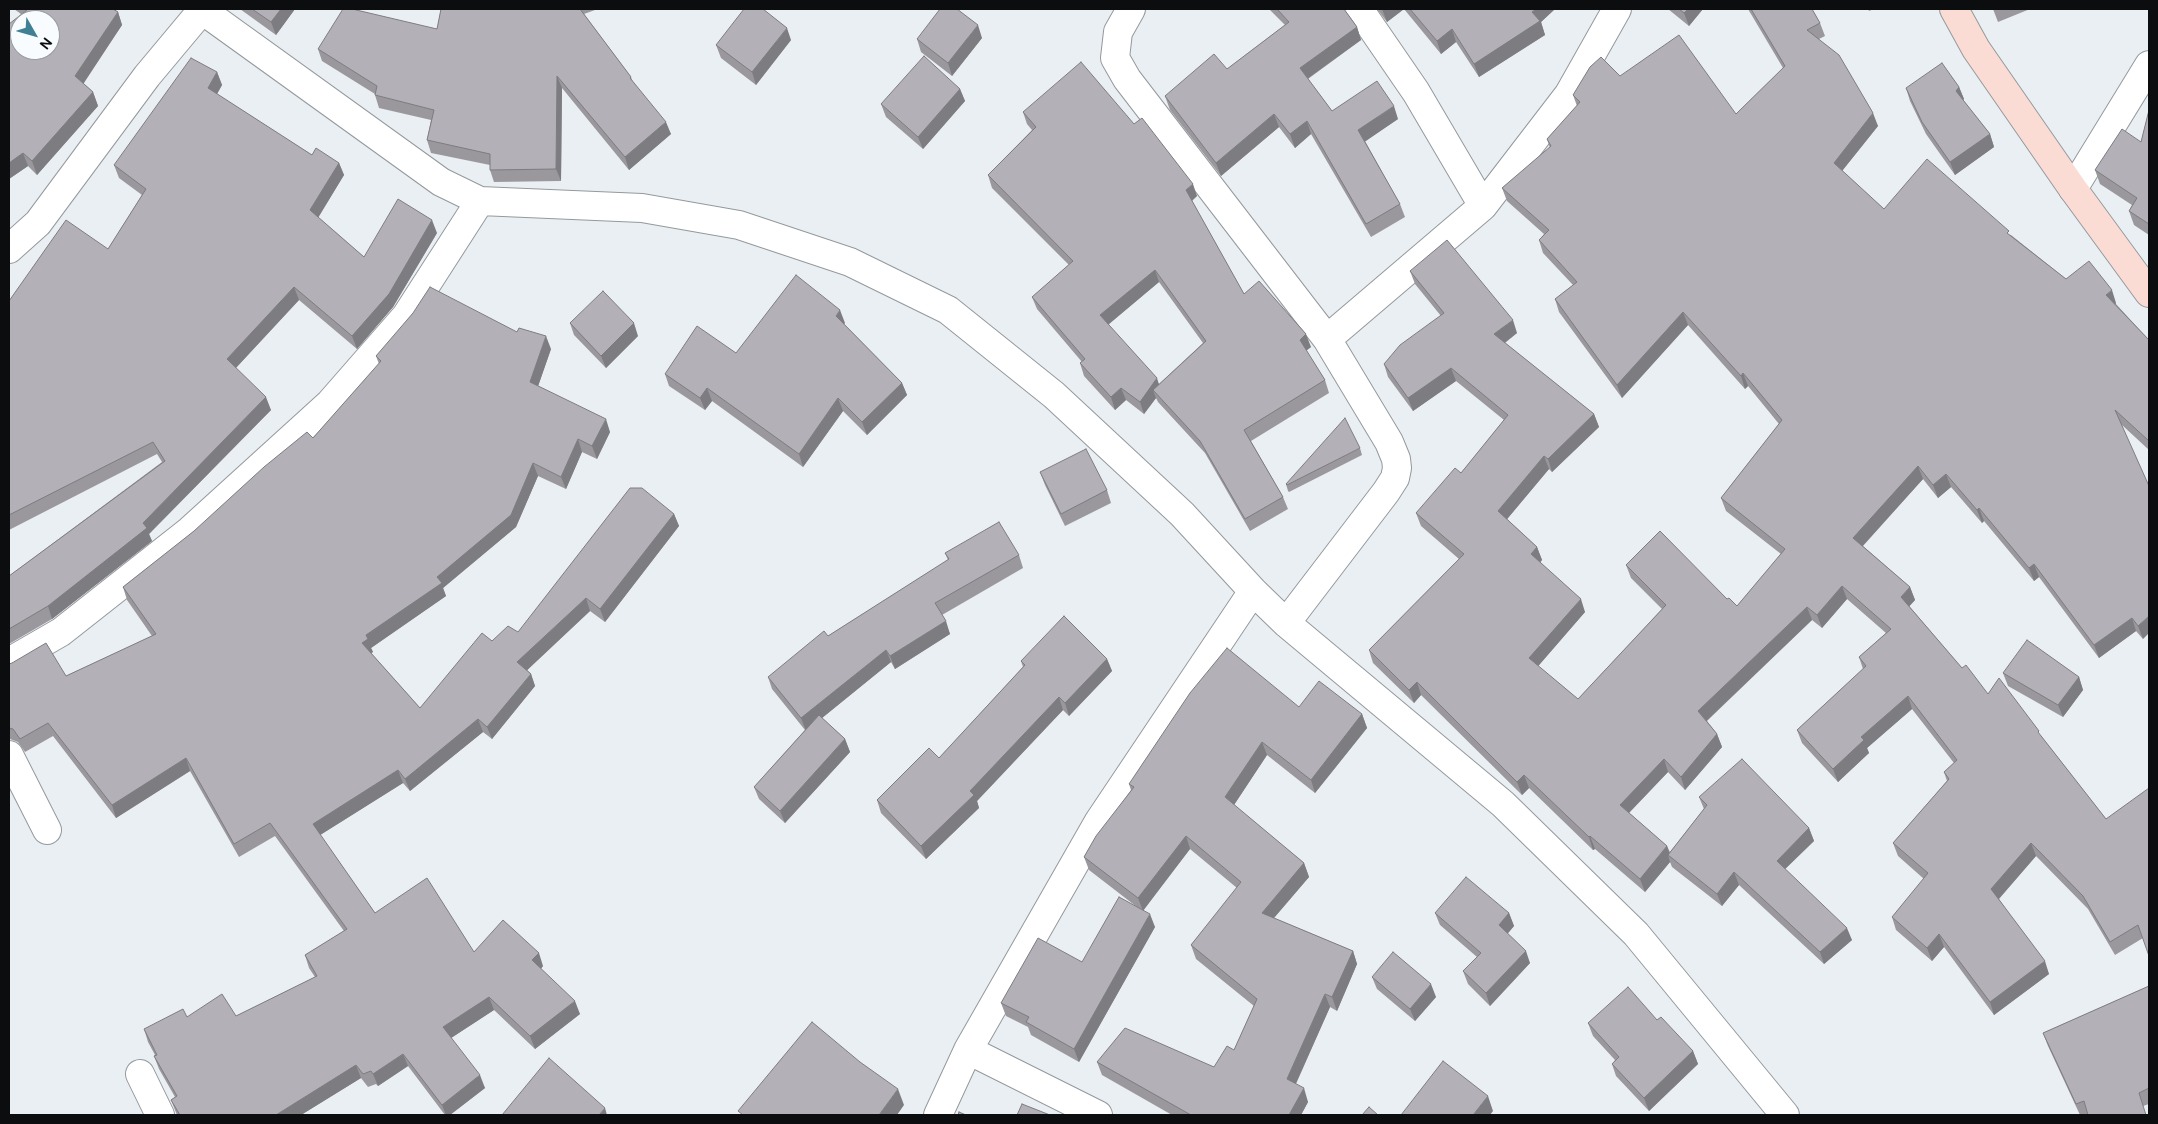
<!DOCTYPE html>
<html>
<head>
<meta charset="utf-8">
<style>
  body { margin:0 }
  #map { position:relative; width:2158px; height:1124px; overflow:hidden; background:#eaeff4; font-family:"DM Sans",sans-serif }
  canvas { display:block }
  .frame { position:absolute; inset:0; border:10px solid #0c0d0f; pointer-events:none }
  .north { position:absolute; left:10px; top:10px; width:50px; height:50px; box-sizing:border-box; background:#f9fcff; border:1px solid #9a9c9f; border-radius:50%; rotate:128deg; font-size:14px; font-weight:700; line-height:20px; text-align:center; color:#0c0d0f }
  .north::after { content:''; display:block; margin:auto; width:18px; height:22px; background:#408093; clip-path:polygon(50% 0,100% 100%,50% 72%,0 100%) }
</style>
</head>
<body>
<div id="map">
<canvas width="2158" height="1124"></canvas>
<div class="frame"></div>
<div class="north">N</div>
</div>
<script>
const context = document.querySelector('canvas').getContext('2d');
context.lineJoin = 'round';
const shape = rows => new Path2D(rows.map(r => 'M' + r).join(''));
function trace(path, color, width, dash) { context.strokeStyle = color; context.lineWidth = width; context.lineCap = dash ? 'butt' : 'round'; context.setLineDash(dash || []); context.stroke(path); }
function fillPath(path, color) { context.fillStyle = color; context.fill(path, 'evenodd'); }
const street = shape([
  [1131,9,1118,32,1115,58,1127,79,1327,339,1483,206,1416,92,1359,9],
  [202,10,441,182,480,201,642,208,739,225,850,262,948,310,1054,395,1182,514,1253,591,1286,623,1503,804,1636,934,1785,1115],
  [2073,189,2149,65],
  [1483,206,1569,94,1617,9],
  [9,249,38,223,147,76,203,9],
  [1286,623,1386,492,1395,478,1397,468,1396,459,1389,442,1327,339],
  [9,662,61,632,188,532,330,403,406,316,480,201],
  [9,755,47,830],
  [968,1050,1098,1115],
  [140,1074,160,1115],
  [938,1115,968,1050,1099,821,1253,591]
]);
const secondary = shape([
  [1954,9,1976,49,2073,189,2149,293]
]);
trace(street, '#94999c', 30);
trace(secondary, '#94999c', 30);
trace(street, '#fff', 28);
trace(secondary, '#fbdcd4', 28);
fillPath(shape([
  [14,9,113,9,118,12,122,25,83,83,93,92,98,106,37,175,28,166,9,179,21,14],
  [240,9,295,9,276,35],
  [441,9,594,9,595,10,584,14,631,77,633,82,671,134,629,170,562,88,561,181,494,182,490,170,490,165,431,153,427,140,431,120,379,108,375,95,375,94,322,61,318,49,437,29],
  [1269,9,1344,9,1357,27,1361,40,1308,79,1332,111,1398,119,1365,141,1400,204,1405,217,1371,237,1311,134,1295,148,1279,127,1221,176,1170,110,1165,96,1227,69,1285,25],
  [1377,9,1555,9,1541,22,1545,35,1479,77,1456,42,1441,54,1404,9,1387,22],
  [1668,9,1703,9,1689,26],
  [1748,9,1812,9,1820,23,1825,36,1819,39,1878,126,1842,171,1884,209,2011,235,2066,279,2116,303,2116,304,2149,340,2149,450,2122,425,2143,639,2136,631,2099,658,2039,577,2034,581,1984,521,1982,523,1951,487,1938,498,1923,479,1863,546,1910,587,1915,600,1909,606,1962,668,1988,694,2041,736,2106,819,2143,938,2115,955,2088,909,2036,856,1999,899,2049,974,1994,1015,1944,947,1932,961,1896,930,1892,917,1924,879,1898,856,1893,843,1947,781,1944,772,1954,763,1912,709,1867,748,1869,753,1838,782,1802,743,1797,730,1863,669,1859,657,1886,633,1847,599,1822,628,1812,620,1707,721,1717,734,1722,747,1685,790,1668,772,1629,813,1667,846,1670,852,1704,809,1699,797,1809,828,1814,841,1785,869,1852,940,1824,964,1739,885,1722,906,1672,867,1670,862,1645,892,1595,849,1593,850,1529,788,1522,795,1421,695,1414,703,1373,663,1369,650,1459,559,1421,526,1416,513,1461,473,1504,420,1456,381,1413,411,1388,377,1384,364,1441,316,1415,284,1410,271,1517,333,1505,343,1594,414,1599,427,1552,472,1549,469,1507,519,1537,547,1542,560,1540,563,1585,612,1538,666,1578,699,1662,609,1631,578,1626,565,1727,599,1737,606,1781,554,1726,511,1721,498,1779,424,1748,386,1745,389,1688,325,1622,398,1559,312,1555,299,1573,285,1543,253,1539,240,1544,234,1507,201,1502,188,1550,148,1547,139,1577,106,1573,95,1620,76,1736,114,1783,68],
  [1868,9,1874,9,1869,11],
  [1993,9,2030,9,1998,22],
  [982,38,952,76,921,52,917,39],
  [791,40,756,85,721,58,716,45],
  [217,72,222,85,217,94,312,155,339,163,344,175,318,217,364,257,437,233,393,307,357,349,299,300,236,368,271,410,149,534,152,541,52,619,9,644,9,576,162,462,157,454,9,530,9,301,108,249,142,195,119,178,114,165],
  [1959,87,1964,99,1963,100,1990,134,1994,147,1955,175,1926,134,1910,101,1906,88],
  [960,89,965,101,923,149,886,117,881,104],
  [2149,110,2149,235,2134,225,2129,211,2132,205,2100,184,2095,170,2141,142],
  [1023,112,1134,124,1197,196,1192,201,1244,294,1311,347,1306,351,1325,380,1329,393,1251,441,1283,497,1288,509,1250,531,1205,453,1158,402,1156,398,1144,414,1126,400,1115,410,1084,376,1080,363,1082,362,1037,309,1032,297,1069,265,992,188,988,175,1032,130,1027,124],
  [1159,282,1203,343,1159,384,1108,325],
  [570,323,638,336,606,368,574,335],
  [845,323,844,324,902,383,907,395,867,435,843,411,803,467,712,401,705,410,669,386,665,374,736,353],
  [551,349,538,386,610,432,597,459,582,452,566,489,538,476,516,527,443,588,446,596,371,648,373,652,371,653,420,708,492,641,518,632,674,514,679,526,605,622,590,611,527,670,531,674,535,686,492,739,483,732,410,791,403,783,320,835,375,913,474,952,543,966,541,969,580,1014,535,1049,494,1010,451,1038,485,1088,450,1115,445,1115,408,1066,378,1086,376,1084,368,1087,361,1078,301,1115,177,1115,171,1100,175,1097,159,1069,154,1056,155,1055,148,1042,144,1029,187,1017,236,1016,315,977,309,968,305,955,344,931,275,836,239,857,190,771,116,818,53,736,25,752,18,742,10,739,9,738,9,664,66,676,152,636,127,600,123,587,313,438,379,364,376,356],
  [1360,448,1362,455,1289,492,1288,491,1286,484],
  [1040,472,1107,490,1111,503,1065,526,1045,485],
  [945,553,1019,555,1023,568,942,615,950,634,895,669,891,662,822,718,845,739,850,752,785,823,759,799,754,787,805,730,772,689,768,677,828,636,948,560],
  [1107,659,1112,671,1069,716,1063,710,977,801,979,808,926,859,881,813,877,800,939,758,1023,667,1021,661],
  [2003,673,2079,677,2083,690,2063,717,2008,686],
  [1299,707,1362,714,1367,728,1315,793,1267,755,1234,805,1304,863,1309,877,1274,918,1353,951,1357,964,1337,1011,1330,1007,1296,1084,1308,1102,1301,1115,1172,1115,1102,1075,1097,1062,1214,1067,1234,1050,1254,1006,1196,959,1191,945,1237,888,1190,849,1143,910,1155,927,1079,1062,1031,1035,1028,1027,1006,1016,1001,1003,1082,962,1137,907,1089,870,1084,857,1131,790,1129,784],
  [1435,913,1509,913,1514,926,1507,934,1530,963,1490,1006,1468,984,1463,971,1477,957,1440,925],
  [1372,977,1436,997,1415,1021,1377,989],
  [2149,986,2149,1104,2143,1106,2088,1114,2085,1115,2080,1115,2048,1046,2043,1033],
  [1657,1020,1693,1051,1698,1064,1649,1111,1616,1076,1612,1064,1615,1060,1593,1036,1588,1023]
]), '#9a989d');
fillPath(shape([
  [281,9,295,9,276,35,271,22],
  [1382,9,1404,9,1387,22],
  [1536,9,1555,9,1541,22,1545,35,1479,77,1474,64],
  [1688,9,1703,9,1689,26,1684,13],
  [118,12,122,25,80,89,75,76],
  [978,25,982,38,952,76,948,63],
  [1357,27,1361,40,1304,81,1300,68],
  [787,28,791,40,756,85,752,72],
  [1452,29,1456,42,1441,54,1437,41],
  [217,72,222,85,213,101,208,88],
  [557,76,562,88,561,181,556,169],
  [1959,87,1964,99,1960,103,1956,91],
  [960,89,965,101,923,149,918,137],
  [93,92,98,106,37,175,32,161],
  [1394,106,1398,119,1363,143,1358,130],
  [1873,113,1878,126,1838,176,1834,163],
  [1274,114,1279,127,1221,176,1216,163],
  [1307,121,1311,134,1295,148,1290,134],
  [666,122,671,134,629,170,625,157],
  [1990,134,1994,147,1955,175,1950,162],
  [23,153,28,166,9,179,9,163],
  [339,163,344,175,315,223,310,210],
  [1193,184,1197,196,1190,202,1186,190],
  [432,220,437,233,393,307,357,349,352,336],
  [1155,270,1159,282,1104,328,1100,315],
  [294,287,299,300,232,372,227,359],
  [2112,290,2116,303,2111,308,2106,295],
  [840,310,845,323,841,328,836,316],
  [1683,312,1688,325,1622,398,1617,385],
  [1513,320,1517,333,1499,347,1494,334],
  [634,323,638,336,606,368,601,356],
  [1306,334,1311,347,1304,352,1300,340],
  [546,336,551,349,535,395,530,382],
  [1451,368,1456,381,1413,411,1408,398],
  [1743,373,1748,386,1745,389,1741,376],
  [1157,378,1161,391,1153,390,1156,398,1144,414,1140,402],
  [902,383,907,395,867,435,862,422],
  [707,388,712,401,705,410,700,398],
  [1121,388,1126,400,1115,410,1111,397],
  [266,397,271,410,149,534,152,541,52,619,48,606,143,523],
  [838,398,843,411,803,467,799,454],
  [1594,414,1599,427,1552,472,1548,459],
  [606,419,610,432,597,459,592,446],
  [578,439,582,452,566,489,561,477],
  [1544,456,1549,469,1503,524,1498,511],
  [533,463,538,476,516,527,443,588,446,596,371,648,373,652,367,656,362,643,366,635,437,577],
  [1918,466,1923,479,1858,551,1853,538],
  [1946,474,1951,487,1938,498,1933,485],
  [1979,508,1984,521,1982,523,1977,510],
  [674,514,679,526,605,622,600,609],
  [1537,547,1542,560,1535,567,1531,554],
  [2034,564,2039,577,2034,581,2029,568],
  [1842,586,1847,599,1822,628,1817,615],
  [1910,587,1915,600,1906,610,1901,597],
  [586,598,590,611,522,675,517,662],
  [1581,599,1585,612,1534,671,1529,658],
  [1807,607,1812,620,1703,724,1698,711],
  [2149,616,2149,633,2143,639,2138,626],
  [2132,618,2136,631,2099,658,2094,645],
  [946,621,950,634,895,669,890,656],
  [886,650,891,662,806,731,801,718],
  [1107,659,1112,671,1069,716,1065,703],
  [531,674,535,686,492,739,487,727],
  [2079,677,2083,690,2063,717,2058,705],
  [1417,682,1421,695,1414,703,1409,690],
  [1908,696,1912,709,1867,748,1869,753,1838,782,1833,769,1861,737],
  [1059,697,1063,710,977,801,979,808,926,859,921,846,970,791],
  [1362,714,1367,728,1315,793,1311,780],
  [478,719,483,732,410,791,405,779],
  [1717,734,1722,747,1685,790,1681,777],
  [845,739,850,752,785,823,780,811],
  [1262,742,1267,755,1230,811,1225,797],
  [186,758,190,771,116,818,112,805],
  [1664,759,1668,772,1624,818,1620,805],
  [398,770,403,783,317,837,313,824],
  [1524,775,1529,788,1522,795,1517,782],
  [1809,828,1814,841,1781,873,1777,861],
  [1186,836,1190,849,1143,911,1138,898],
  [1590,836,1595,849,1593,850,1589,837],
  [2031,843,2036,856,1996,902,1991,889],
  [1667,846,1671,858,1668,855,1670,862,1645,892,1640,879],
  [1304,863,1309,877,1267,926,1262,913],
  [1734,872,1739,885,1722,906,1717,894],
  [1509,913,1514,926,1504,938,1499,925],
  [1150,914,1155,927,1079,1062,1074,1049],
  [1847,928,1852,940,1824,964,1820,952],
  [1939,934,1944,947,1932,961,1927,948],
  [1353,951,1357,964,1337,1011,1332,997],
  [1526,951,1530,963,1490,1006,1486,993],
  [539,953,543,966,537,973,532,960],
  [2045,961,2049,974,1994,1015,1990,1002],
  [1431,984,1436,997,1415,1021,1410,1009],
  [1325,994,1330,1007,1292,1092,1287,1079],
  [489,997,494,1010,448,1040,443,1027],
  [575,1001,580,1014,535,1049,530,1036],
  [1693,1051,1698,1064,1649,1111,1644,1098],
  [403,1054,408,1066,378,1086,373,1074],
  [356,1065,361,1078,301,1115,276,1115],
  [480,1075,485,1088,450,1115,446,1115,442,1105],
  [1304,1088,1308,1102,1301,1115,1289,1115],
  [898,1089,904,1105,897,1115,879,1115],
  [1488,1096,1493,1111,1490,1115,1473,1115],
  [605,1108,607,1115,599,1115]
]), '#7d7c80');
const building = shape([
  [26,9,113,9,118,12,75,76,93,92,32,161,23,153,9,163,9,24,27,10,26,9],
  [20,20,50,20,50,50,20,50,20,20],
  [252,9,281,9,271,22,252,9],
  [343,9,352,9,437,29,441,9,580,9,631,77,630,78,666,122,625,157,557,76,556,169,490,170,490,154,427,140,434,110,375,95,377,86,318,49,343,9],
  [744,9,763,9,787,28,752,72,716,45,744,9],
  [940,9,957,9,978,25,948,63,917,39,940,9],
  [1277,9,1344,9,1357,27,1300,68,1332,111,1377,81,1394,106,1358,130,1400,204,1366,224,1307,121,1290,134,1274,114,1216,163,1165,96,1214,54,1227,69,1289,22,1277,9],
  [1410,9,1536,9,1532,12,1540,21,1474,64,1452,29,1437,41,1410,9],
  [1679,9,1688,9,1684,13,1679,9],
  [1751,9,1812,9,1820,23,1807,30,1839,55,1873,113,1834,163,1884,209,1927,159,2009,231,2007,233,2066,279,2089,261,2112,290,2106,295,2149,340,2149,441,2115,410,2149,486,2149,616,2138,626,2132,618,2094,645,2034,564,2029,568,1979,508,1977,510,1946,474,1933,485,1918,466,1853,538,1910,587,1901,597,1962,668,1966,665,1988,694,1999,678,2039,731,2038,732,2106,819,2149,788,2149,956,2138,925,2110,942,2083,896,2031,843,1991,889,2045,961,1990,1002,1939,934,1927,948,1892,917,1928,873,1893,843,1949,779,1944,772,1957,760,1908,696,1861,737,1864,740,1833,769,1797,730,1866,666,1859,657,1891,629,1842,586,1817,615,1807,607,1698,711,1717,734,1681,777,1664,759,1620,805,1667,846,1640,879,1590,836,1589,837,1524,775,1517,782,1417,682,1409,690,1369,650,1464,554,1416,513,1455,468,1461,473,1508,415,1451,368,1408,398,1384,364,1400,345,1444,313,1410,271,1447,240,1513,320,1494,334,1594,414,1548,459,1544,456,1498,511,1537,547,1531,554,1581,599,1529,658,1578,699,1666,605,1626,565,1660,531,1727,599,1729,598,1737,606,1785,549,1721,498,1782,420,1743,373,1741,376,1683,312,1617,385,1555,299,1577,282,1539,240,1549,230,1502,188,1551,146,1547,139,1580,102,1573,95,1590,67,1601,57,1620,76,1679,35,1736,114,1785,66,1751,9],
  [924,56,960,89,918,137,881,104,924,56],
  [191,58,217,72,208,88,312,155,316,148,339,163,310,210,364,257,398,199,432,220,389,294,352,336,294,287,227,359,266,397,143,523,147,528,48,606,9,629,9,576,165,461,153,442,9,515,9,301,66,220,108,249,146,189,114,165,191,58],
  [1081,62,1134,124,1142,118,1193,184,1186,190,1244,294,1259,281,1306,334,1300,340,1325,380,1244,430,1283,497,1245,519,1200,441,1153,390,1206,341,1155,270,1100,315,1157,378,1140,402,1121,388,1111,397,1080,363,1085,359,1032,297,1073,261,988,175,1036,127,1023,112,1081,62],
  [1942,63,1959,87,1956,91,1990,134,1950,162,1922,122,1906,88,1942,63],
  [2149,110,2149,224,2129,211,2137,198,2095,170,2122,129,2141,142,2149,110],
  [796,275,840,310,836,316,902,383,862,422,838,398,799,454,707,388,700,398,665,374,697,326,736,353,796,275],
  [430,287,517,332,519,328,546,336,530,382,606,419,592,446,578,439,561,477,533,463,511,515,437,577,442,583,366,635,368,639,362,643,420,708,482,633,492,641,508,626,518,632,630,488,642,488,674,514,600,609,586,598,517,662,531,674,487,727,478,719,405,779,398,770,313,824,375,913,427,878,474,952,503,920,539,953,532,960,575,1001,530,1036,489,997,443,1027,480,1075,442,1105,403,1054,373,1074,371,1071,363,1074,356,1065,276,1115,180,1115,171,1100,177,1096,154,1056,157,1055,144,1029,183,1009,187,1017,222,994,236,1016,317,976,305,955,347,929,270,823,234,844,186,758,112,805,48,723,20,739,13,729,9,728,9,664,12,663,46,643,66,676,156,634,123,587,194,531,264,467,307,432,313,438,381,361,376,356,413,313,430,287],
  [603,291,634,323,601,356,570,323,603,291],
  [1345,418,1360,448,1287,485,1286,484,1345,418],
  [1086,449,1107,490,1061,514,1040,472,1086,449],
  [999,522,1019,555,935,603,946,621,890,656,886,650,801,718,768,677,824,631,828,636,949,559,945,553,999,522],
  [1064,616,1107,659,1065,703,1059,697,970,791,974,795,921,846,877,800,929,748,939,758,1025,665,1021,661,1064,616],
  [2027,640,2079,677,2058,705,2003,673,2027,640],
  [1227,648,1299,707,1319,681,1362,714,1311,780,1262,742,1225,797,1304,863,1262,913,1353,951,1332,997,1325,994,1287,1079,1304,1088,1289,1115,1191,1115,1097,1062,1125,1028,1214,1067,1227,1046,1234,1050,1257,999,1191,945,1241,882,1186,836,1138,898,1084,857,1096,836,1134,787,1129,784,1190,693,1227,648],
  [819,715,845,739,780,811,754,787,819,715],
  [1742,759,1809,828,1777,861,1847,928,1820,952,1734,872,1717,894,1668,855,1707,805,1699,797,1742,759],
  [1466,877,1509,913,1499,925,1526,951,1486,993,1463,971,1481,953,1435,913,1466,877],
  [1119,897,1150,914,1074,1049,1026,1022,1029,1017,1001,1003,1038,938,1082,962,1119,897],
  [1393,952,1431,984,1410,1009,1372,977,1393,952],
  [2149,986,2149,1088,2139,1093,2146,1115,2088,1115,2084,1101,2076,1104,2043,1033,2149,986],
  [1628,987,1657,1020,1661,1017,1693,1051,1644,1098,1612,1064,1619,1057,1588,1023,1628,987],
  [812,1022,860,1062,898,1089,879,1115,743,1115,738,1111,812,1022],
  [549,1058,605,1108,599,1115,502,1115,549,1058],
  [1443,1061,1488,1096,1473,1115,1401,1115,1443,1061],
  [1022,1104,1050,1115,1017,1115,1022,1104],
  [1369,1107,1378,1115,1362,1115,1369,1107],
  [959,1112,966,1115,958,1115,959,1112]
]);
fillPath(building, '#b3b1b7');
trace(building, '#7d7c80', 1);
</script>
</body>
</html>
